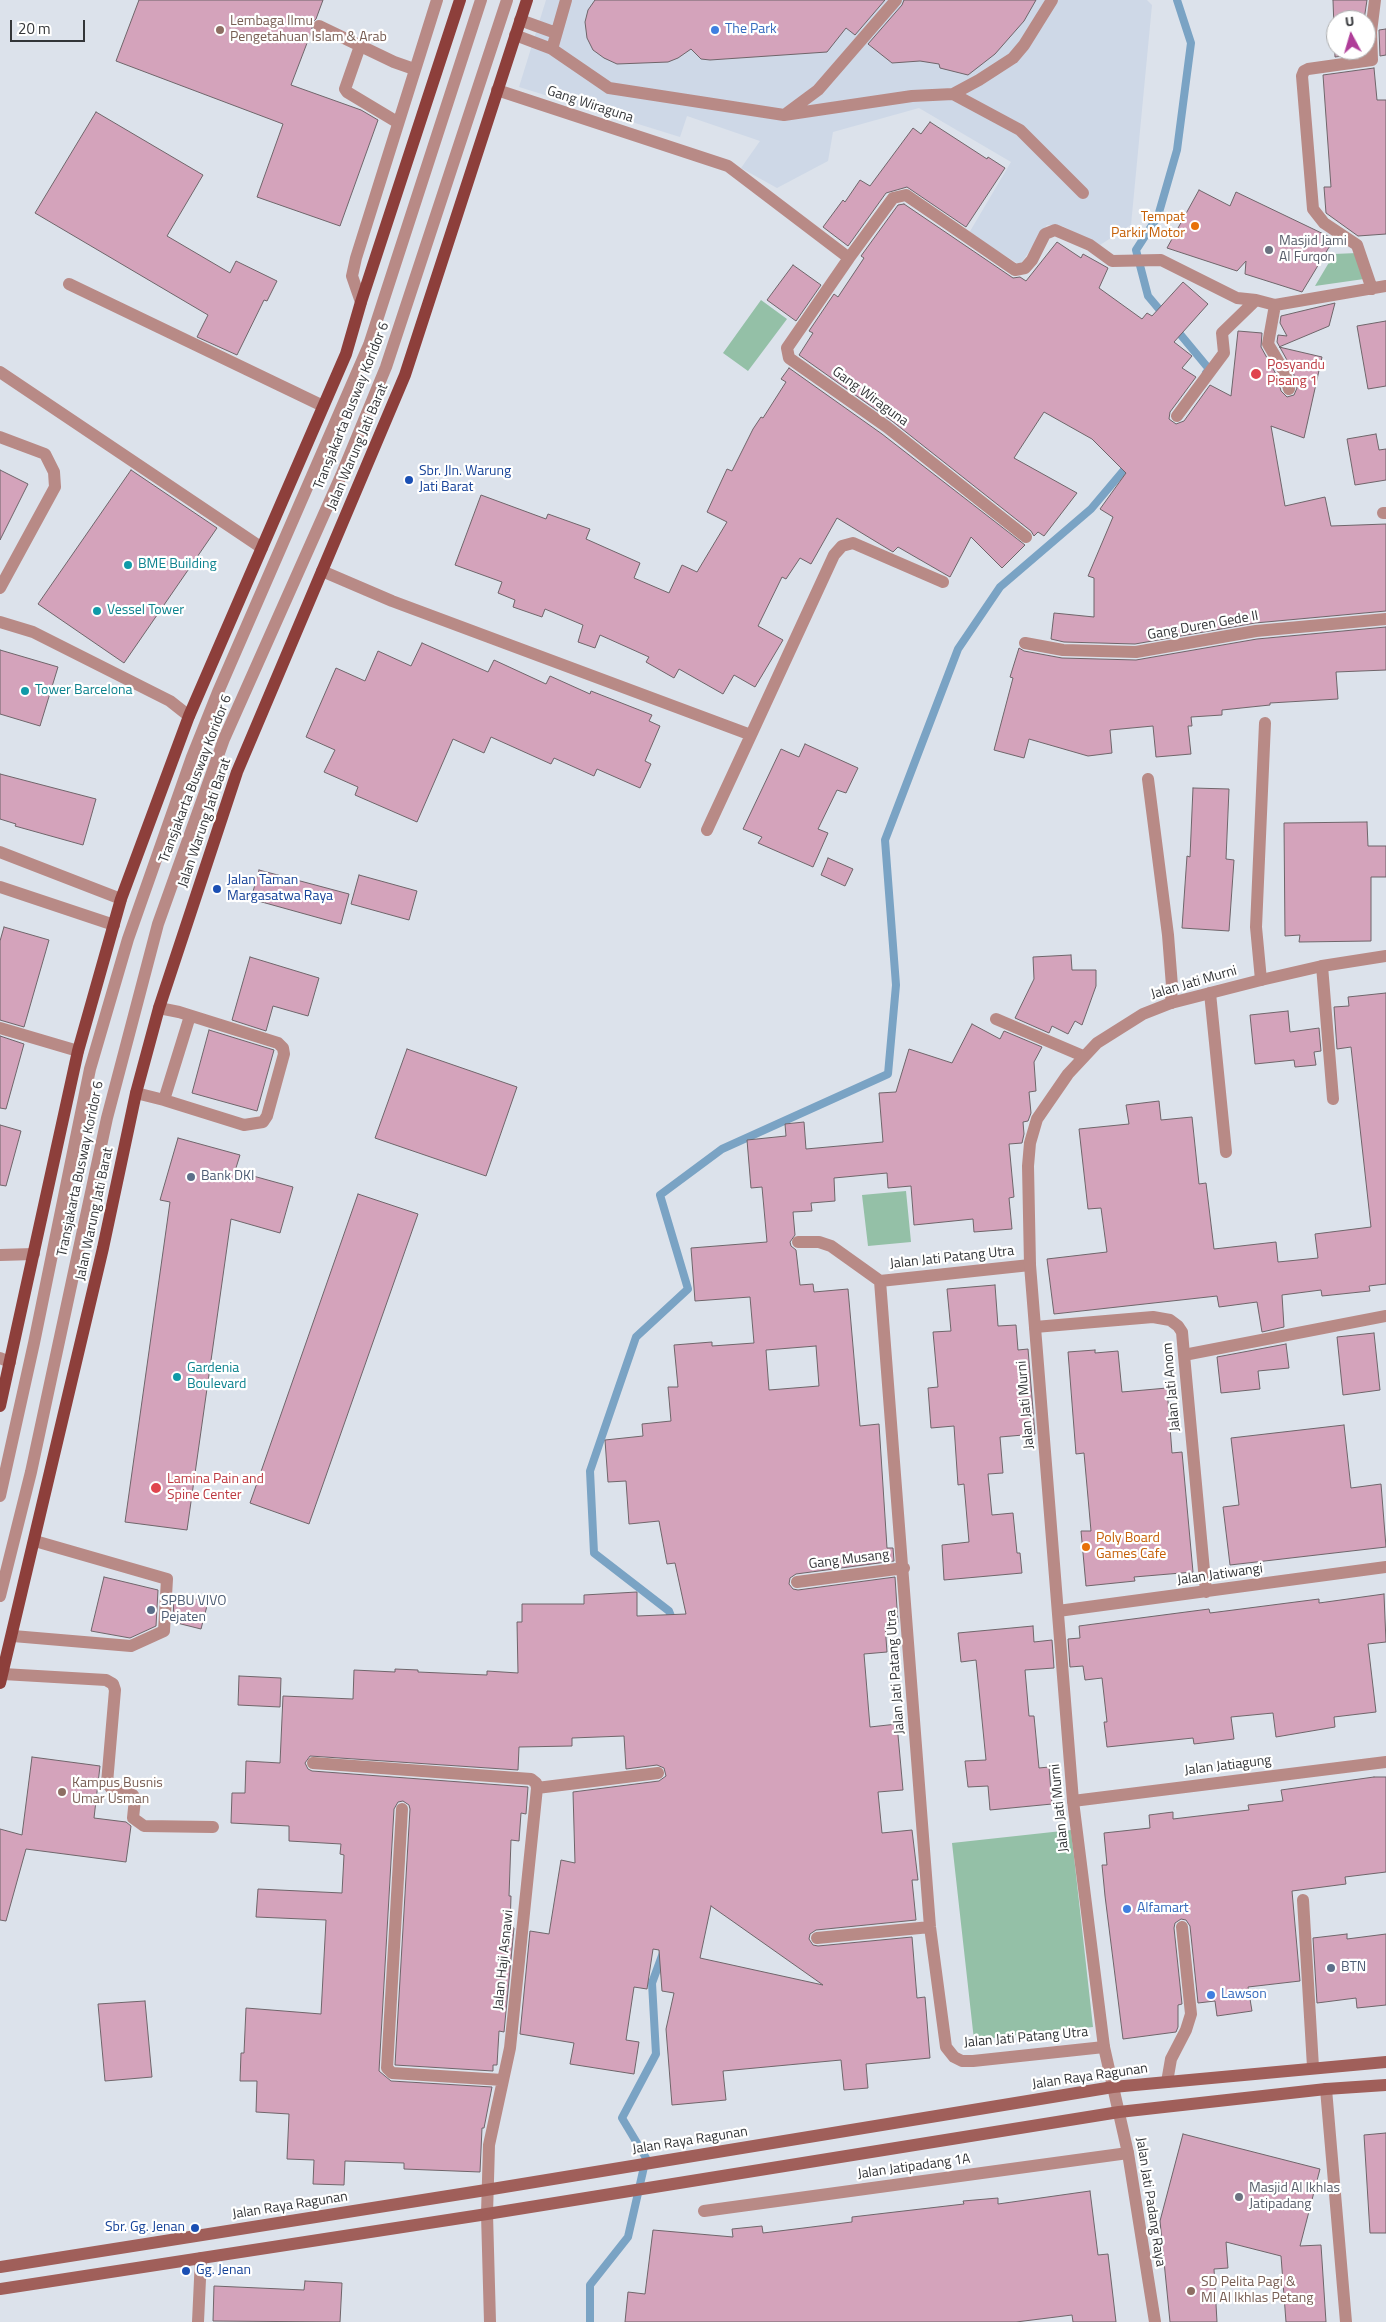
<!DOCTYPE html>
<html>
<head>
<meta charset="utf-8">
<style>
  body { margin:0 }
  #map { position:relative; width:1386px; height:2322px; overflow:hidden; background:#dce2eb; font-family:"Titillium Web",sans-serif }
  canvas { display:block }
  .north { position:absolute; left:1326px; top:10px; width:50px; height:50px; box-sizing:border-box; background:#fff; border:1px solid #adaeaf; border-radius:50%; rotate:354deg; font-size:14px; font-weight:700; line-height:20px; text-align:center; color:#333538 }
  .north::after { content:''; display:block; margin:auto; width:18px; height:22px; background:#af3d98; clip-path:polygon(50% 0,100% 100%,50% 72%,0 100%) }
  .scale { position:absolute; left:10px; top:20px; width:75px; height:22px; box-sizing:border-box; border:2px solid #333538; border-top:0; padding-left:6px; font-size:15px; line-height:18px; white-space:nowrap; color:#333538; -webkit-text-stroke:4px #fff; paint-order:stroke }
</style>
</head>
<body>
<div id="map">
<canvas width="1386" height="2322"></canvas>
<div class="north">U</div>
<div class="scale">20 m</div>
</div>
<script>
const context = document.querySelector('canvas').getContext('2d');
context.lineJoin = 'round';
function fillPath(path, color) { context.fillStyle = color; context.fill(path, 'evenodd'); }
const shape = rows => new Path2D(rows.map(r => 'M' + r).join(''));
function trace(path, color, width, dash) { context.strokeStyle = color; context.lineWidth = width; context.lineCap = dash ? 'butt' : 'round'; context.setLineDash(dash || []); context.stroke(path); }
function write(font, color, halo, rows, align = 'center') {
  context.font = font + ' "Titillium Web",sans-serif'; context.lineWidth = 4.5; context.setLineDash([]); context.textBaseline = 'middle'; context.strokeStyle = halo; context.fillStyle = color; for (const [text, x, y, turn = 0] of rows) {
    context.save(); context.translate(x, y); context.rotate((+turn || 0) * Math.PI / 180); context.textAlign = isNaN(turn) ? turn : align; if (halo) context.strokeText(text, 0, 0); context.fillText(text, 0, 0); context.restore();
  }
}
fillPath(shape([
  [546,0,1147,0,1152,5,1131,225,1100,245,1062,226,1047,225,1020,265,969,233,1011,162,919,108,833,132,828,161,777,188,741,168,760,141,687,116,680,137,519,87]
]), '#ced8e7');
fillPath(shape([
  [1357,253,1364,279,1315,286,1334,254],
  [761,300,787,319,748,371,723,353],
  [906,1191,911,1242,868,1246,862,1195],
  [1071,1830,1093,2027,974,2040,952,1843]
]), '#94c0a7');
trace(shape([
  [1164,315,1148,296,1136,250,1158,216,1177,150,1191,43,1177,0],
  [1175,328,1209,369,1206,373],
  [674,1624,669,1611,594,1553,590,1471,636,1337,688,1289,660,1195,722,1149,888,1074,896,985,885,840,958,649,1000,587,1091,509,1129,464],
  [590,2322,590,2285,628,2237,646,2158,622,2118,656,2054,652,1983,663,1953]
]), '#7aa3c4', 8);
const building = shape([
  [139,0,323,0,316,19,312,23,312,30,291,85,361,110,378,120,340,226,257,197,283,124,116,61,139,0],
  [595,0,885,0,855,35,846,28,827,52,710,60,701,59,691,49,678,58,668,62,617,64,604,58,593,50,587,38,585,22,588,10,595,0],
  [904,0,1036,0,1024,21,995,54,968,75,940,68,939,64,920,61,892,63,868,44,902,5,904,0],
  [1333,0,1367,0,1364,20,1336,20,1336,50,1364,50,1364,53,1335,57,1333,0],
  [1386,29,1386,55,1380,56,1379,30,1386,29],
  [1374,68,1377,100,1386,100,1386,234,1358,236,1326,213,1324,187,1331,187,1323,75,1374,68],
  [96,112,203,175,167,236,230,273,236,261,277,281,267,301,264,300,237,355,197,337,208,315,35,213,96,112],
  [930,122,987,159,988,157,1005,168,966,227,907,187,886,193,848,246,823,227,843,200,845,202,860,180,870,186,913,128,921,134,930,122],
  [1199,190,1230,206,1236,192,1334,239,1302,292,1245,274,1246,261,1237,271,1167,248,1199,190],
  [904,204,1013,278,1020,277,1026,281,1057,242,1081,258,1083,254,1108,268,1099,288,1142,319,1147,313,1152,316,1183,282,1208,304,1174,342,1192,356,1182,368,1196,377,1170,412,1169,419,1176,424,1184,421,1210,385,1231,396,1238,331,1262,333,1261,347,1277,376,1281,391,1287,397,1294,395,1297,388,1293,371,1277,342,1278,335,1287,336,1280,323,1281,316,1335,303,1329,326,1279,347,1322,357,1304,438,1271,426,1285,506,1325,497,1331,526,1386,524,1386,611,1255,623,1135,644,1064,642,1051,639,1054,613,1094,617,1094,578,1088,576,1113,517,1100,509,1126,473,1092,439,1044,412,1014,458,1077,493,1044,536,1038,532,1034,536,1031,531,892,421,799,355,813,333,809,331,834,294,838,297,864,258,861,256,898,205,904,204],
  [793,265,821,285,796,321,767,300,793,265],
  [1386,321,1386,386,1368,389,1357,326,1386,321],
  [789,368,882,434,1025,545,1002,568,971,537,950,577,898,547,893,552,837,518,811,564,800,558,786,579,782,577,758,626,783,640,764,672,755,687,734,675,723,694,679,669,674,678,646,662,649,657,600,635,595,648,578,642,583,625,545,609,542,617,513,607,515,600,498,593,502,582,455,565,481,495,546,519,548,514,590,529,586,539,640,563,634,578,669,593,682,565,697,572,727,522,707,512,727,469,732,471,753,429,761,417,763,418,786,382,781,379,789,368],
  [1376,434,1379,450,1386,449,1386,480,1355,485,1347,439,1376,434],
  [0,470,28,484,0,540,0,470],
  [131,470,217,528,124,663,38,604,131,470],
  [1386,627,1386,670,1336,672,1338,699,1270,703,1270,705,1222,710,1222,715,1191,717,1192,726,1188,726,1191,754,1156,757,1153,726,1110,730,1112,753,1088,756,1029,739,1024,758,994,750,1013,678,1010,677,1019,648,1024,651,1062,658,1136,660,1257,639,1386,627],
  [422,643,488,672,494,660,546,684,550,676,590,694,591,691,652,715,649,721,660,726,645,761,651,764,640,788,597,769,594,776,554,758,551,764,491,737,484,753,453,739,417,822,355,795,358,787,324,772,335,750,306,737,336,668,365,681,378,651,411,666,422,643],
  [0,650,58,667,40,726,0,714,0,650],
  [805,744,858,768,846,793,837,790,818,829,828,833,813,867,758,843,762,837,743,829,781,749,799,757,805,744],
  [0,774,96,799,83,845,15,826,16,824,0,819,0,774],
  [1193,788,1229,789,1226,859,1234,860,1229,931,1182,928,1187,856,1190,857,1193,788],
  [1367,822,1368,846,1386,846,1386,877,1371,877,1371,941,1299,942,1300,935,1285,936,1284,823,1367,822],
  [828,858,853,869,845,886,821,875,828,858],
  [259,870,349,894,341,924,251,899,259,870],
  [359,875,417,891,409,920,351,904,359,875],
  [4,927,49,940,24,1027,0,1020,0,941,4,927],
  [1071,955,1072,970,1096,970,1096,986,1082,1025,1075,1021,1068,1034,1052,1026,1049,1033,1015,1018,1034,979,1033,957,1071,955],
  [250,957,319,978,308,1016,273,1006,266,1031,232,1020,250,957],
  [1386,993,1386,1284,1369,1286,1370,1291,1322,1296,1321,1290,1282,1295,1284,1327,1262,1332,1257,1302,1219,1307,1217,1296,1054,1314,1047,1259,1107,1252,1101,1208,1088,1209,1079,1129,1129,1124,1126,1105,1159,1101,1161,1120,1192,1117,1199,1184,1206,1183,1214,1249,1276,1242,1278,1262,1318,1258,1315,1234,1371,1227,1351,1047,1337,1049,1334,1007,1349,1006,1348,997,1386,993],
  [1288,1011,1290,1032,1319,1028,1321,1051,1314,1052,1316,1065,1295,1067,1294,1060,1255,1064,1250,1015,1288,1011],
  [972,1024,1000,1039,1004,1031,1042,1047,1034,1062,1036,1091,1029,1092,1031,1113,1028,1121,1023,1122,1024,1134,1022,1143,1009,1144,1014,1197,1009,1198,1012,1229,974,1232,973,1219,914,1225,911,1186,888,1188,887,1173,834,1178,835,1201,811,1203,812,1211,793,1212,795,1235,790,1242,791,1246,796,1250,800,1285,813,1284,814,1292,848,1289,860,1426,879,1424,887,1548,893,1548,894,1561,796,1574,790,1578,789,1584,793,1589,798,1590,895,1577,898,1623,885,1624,887,1652,864,1654,870,1727,897,1724,903,1790,878,1792,882,1833,912,1830,918,1880,912,1880,916,1920,816,1930,810,1934,809,1939,813,1945,818,1946,912,1937,917,1998,925,1997,930,2058,866,2064,868,2088,844,2090,841,2060,723,2071,726,2100,672,2105,666,2029,674,1993,662,1991,659,1950,653,1949,647,1989,634,1987,626,2040,639,2042,634,2074,570,2064,574,2043,520,2034,530,1931,549,1934,561,1860,575,1863,573,1792,659,1781,666,1776,664,1768,657,1765,626,1769,624,1736,572,1738,572,1746,519,1747,518,1770,310,1756,305,1763,308,1769,312,1771,528,1787,526,1814,521,1813,519,1841,511,1840,509,1896,511,1896,510,1927,514,1928,504,2032,499,2031,497,2065,493,2065,493,2071,395,2065,410,1809,409,1805,403,1801,398,1802,394,1809,379,2071,391,2081,492,2087,484,2128,482,2128,480,2172,404,2169,404,2163,345,2161,344,2185,313,2184,314,2160,287,2159,289,2114,256,2112,257,2081,240,2081,241,2053,244,2053,246,2008,321,2014,326,1920,256,1917,258,1889,342,1893,344,1855,340,1854,341,1844,289,1841,289,1826,231,1823,232,1793,245,1793,246,1761,280,1763,283,1696,353,1699,354,1670,395,1672,395,1669,418,1670,418,1672,487,1675,487,1671,518,1673,517,1622,522,1622,522,1604,584,1604,584,1595,637,1592,637,1616,686,1614,675,1563,667,1564,659,1521,629,1524,626,1481,608,1482,605,1440,643,1436,642,1424,671,1421,668,1387,678,1387,674,1345,712,1342,712,1346,754,1343,750,1297,695,1301,691,1248,767,1242,762,1187,751,1188,747,1140,786,1136,785,1124,804,1122,806,1149,883,1142,879,1093,896,1092,909,1049,952,1063,972,1024],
  [816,1346,819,1386,769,1390,766,1350,816,1346],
  [711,1906,823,1985,700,1958,711,1906],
  [209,1030,274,1050,257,1111,192,1093,209,1030],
  [0,1036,24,1044,6,1109,0,1108,0,1036],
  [407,1049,517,1087,486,1176,375,1138,407,1049],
  [0,1125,21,1131,6,1186,0,1185,0,1125],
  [178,1138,240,1155,235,1171,293,1187,280,1233,231,1219,187,1530,125,1522,170,1202,160,1200,178,1138],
  [358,1194,418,1214,309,1524,250,1503,358,1194],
  [995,1285,998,1326,1016,1325,1018,1350,1028,1349,1035,1434,1000,1437,1003,1473,988,1474,992,1515,1013,1513,1017,1553,1020,1553,1022,1573,944,1580,942,1545,969,1542,964,1484,958,1485,954,1426,931,1428,928,1388,938,1387,933,1332,951,1331,947,1289,995,1285],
  [1374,1333,1380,1390,1343,1395,1337,1337,1374,1333],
  [1286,1344,1289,1368,1258,1371,1260,1389,1221,1393,1217,1357,1286,1344],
  [1095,1350,1095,1353,1118,1351,1122,1392,1167,1388,1172,1453,1182,1452,1193,1572,1134,1577,1135,1581,1086,1586,1081,1531,1091,1531,1084,1453,1076,1454,1068,1352,1095,1350],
  [1344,1425,1351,1488,1381,1484,1386,1547,1230,1565,1223,1507,1239,1505,1231,1438,1344,1425],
  [104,1577,158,1590,156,1626,130,1638,91,1631,104,1577],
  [174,1594,208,1602,201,1629,173,1622,174,1594],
  [1384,1594,1386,1642,1368,1644,1376,1712,1334,1717,1335,1727,1276,1737,1273,1713,1231,1717,1234,1739,1194,1744,1193,1738,1107,1747,1104,1722,1107,1722,1102,1678,1085,1680,1083,1666,1070,1667,1068,1639,1080,1638,1079,1626,1209,1609,1210,1613,1319,1599,1319,1603,1384,1594],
  [1033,1626,1034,1642,1052,1640,1054,1668,1025,1670,1029,1716,1034,1716,1039,1768,1049,1767,1052,1804,990,1810,988,1786,968,1787,965,1761,986,1760,976,1660,961,1662,958,1633,1033,1626],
  [239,1676,281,1678,280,1707,238,1705,239,1676],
  [32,1757,100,1766,94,1818,126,1822,131,1826,126,1862,26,1849,6,1921,0,1920,0,1829,22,1835,32,1757],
  [1374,1777,1386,1777,1386,1872,1345,1877,1346,1884,1292,1891,1300,1981,1248,1987,1252,2011,1217,2016,1215,2001,1198,2003,1190,1926,1186,1920,1181,1919,1175,1923,1174,1928,1182,2004,1178,2005,1178,2027,1176,2032,1123,2039,1105,1896,1102,1865,1107,1865,1104,1833,1150,1828,1149,1815,1173,1812,1173,1819,1249,1810,1248,1805,1283,1801,1281,1790,1374,1777],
  [1347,1934,1347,1939,1386,1934,1386,2005,1357,2008,1356,1998,1317,2003,1313,1938,1347,1934],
  [145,2001,152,2077,105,2081,98,2004,145,2001],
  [1386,2133,1386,2233,1370,2233,1364,2135,1386,2133],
  [1183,2134,1320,2169,1300,2246,1321,2245,1326,2322,1286,2322,1281,2256,1226,2242,1228,2268,1214,2269,1217,2322,1170,2322,1160,2221,1183,2134],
  [1090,2191,1098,2255,1108,2254,1116,2322,1073,2322,1072,2315,1016,2322,625,2322,628,2292,645,2294,653,2230,733,2237,732,2229,762,2226,763,2233,852,2222,852,2217,964,2204,963,2201,998,2198,998,2204,1090,2191],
  [305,2281,342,2283,340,2322,213,2321,214,2286,304,2290,305,2281]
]);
fillPath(building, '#d4a3bb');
trace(building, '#6f656a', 1);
trace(shape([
  [520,20,556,33],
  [319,26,394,62,414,69],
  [515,35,552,49,609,88,784,115,912,96,953,94,979,80,1013,58,1024,45,1052,0],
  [360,46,345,89,347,92,397,122],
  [552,49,566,0],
  [953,94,1020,130,1083,193],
  [787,113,818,90,896,0],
  [0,372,262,548],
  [0,437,45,454,54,472,55,487,0,588],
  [0,622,33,632,170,701,189,716],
  [0,887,114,925],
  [1322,966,1333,1099],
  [1210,993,1226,1152],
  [159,1008,179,1012,278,1043,283,1048,284,1054,267,1116,263,1122,244,1125,164,1100,190,1016],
  [0,1028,78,1051],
  [136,1093,164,1100],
  [0,1255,34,1254],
  [0,1358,10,1362],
  [0,1496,34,1343,90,1069,128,939,192,757,218,692,369,345,481,0],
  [0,1596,31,1472,107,1118,158,924,224,739,341,476,386,367,507,0],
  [13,1636,131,1646,164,1631,167,1579,35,1541],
  [3,1674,106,1680,113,1684,115,1690,107,1783,111,1788,133,1795,135,1799,133,1818,144,1826,213,1827],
  [487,2214,490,2322]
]), '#b88a86', 12);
trace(shape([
  [497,90,728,166,849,258,893,198,906,195,1015,270,1025,268,1032,260,1045,234,1055,230,1090,245,1112,261,1161,260,1237,298,1256,300,1275,305,1386,286],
  [849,258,787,348,789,358,887,427,1026,537],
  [69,284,323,406],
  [1372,289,1357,245,1324,223,1313,209,1302,76,1304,71,1308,69,1372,60,1371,32,1375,0],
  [1275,305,1268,344,1285,373,1289,389],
  [1177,416,1224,353,1222,333,1256,300],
  [1383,513,1386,513],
  [322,571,392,601,751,735,834,555,842,546,853,543,943,582],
  [1025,643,1063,650,1136,652,1256,631,1386,619],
  [1148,779,1168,935,1172,986,1171,1003],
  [707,830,751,735],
  [0,852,121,899],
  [1261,980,1256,927,1265,723],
  [996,1019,1083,1056],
  [798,1242,819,1242,831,1246,880,1281],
  [1030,1265,880,1281,930,1927,946,2047,954,2057,962,2061,973,2061,1104,2047],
  [1035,1327,1153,1317,1170,1320,1178,1326,1182,1332,1184,1355,1206,1592],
  [1184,1355,1386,1316],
  [797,1582,904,1568],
  [1058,1611,1386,1567],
  [313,1763,531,1779,536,1783,537,1788,510,2048,489,2145,487,2214],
  [537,1788,658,1773],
  [1073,1801,1386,1762],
  [402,1809,387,2068,392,2073,503,2080],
  [1303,1900,1313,2067],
  [817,1938,930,1927],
  [1167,2082,1171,2059,1186,2030,1191,2014,1182,1927],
  [1326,2089,1346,2322],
  [704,2211,1128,2153],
  [198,2322,201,2258]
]), '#b88a86', 12);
trace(shape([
  [361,302,352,276,356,258,437,0],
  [1155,2322,1128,2153,1104,2047,1073,1801,1030,1265,1028,1166,1030,1143,1037,1119,1068,1074,1097,1043,1143,1014,1171,1003,1261,980,1322,966,1386,956]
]), '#b88a86', 12);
trace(shape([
  [0,2267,486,2190,1113,2087,1386,2062],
  [0,2289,487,2214,1119,2112,1326,2089,1386,2085]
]), '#a05f5a', 12);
trace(shape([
  [0,1406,78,1051,121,899,189,716,346,354,361,302,460,0],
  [0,1683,103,1248,136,1093,159,1008,237,772,405,375,527,0]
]), '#8d3f3b', 12);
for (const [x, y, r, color] of [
  [220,30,5,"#8d6e63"],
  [715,30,5,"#3f7fe0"],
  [1195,226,5,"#e8710a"],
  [1269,250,5,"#6b7280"],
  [1256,374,6,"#e0444e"],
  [409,480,5,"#1a4fb4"],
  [128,565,5,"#0f9aa8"],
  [97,611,5,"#0f9aa8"],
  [25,691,5,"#0f9aa8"],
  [217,889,5,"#1a4fb4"],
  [191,1177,5,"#5c6f8a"],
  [177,1377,5,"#0f9aa8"],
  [156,1488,6,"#e0444e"],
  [1086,1547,5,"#e8710a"],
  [151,1610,5,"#5c6f8a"],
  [62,1792,5,"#8d6e63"],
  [1127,1909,5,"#3f7fe0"],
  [1331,1968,5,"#5c6f8a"],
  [1211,1995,5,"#3f7fe0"],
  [1239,2197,5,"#6b7280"],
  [195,2228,5,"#1a4fb4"],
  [186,2271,5,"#1a4fb4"],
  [1191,2291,5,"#8d6e63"]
]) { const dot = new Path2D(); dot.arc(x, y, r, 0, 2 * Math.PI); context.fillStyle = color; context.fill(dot); trace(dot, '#fff', 2); }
write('14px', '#785e54', '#fff', [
  ["Lembaga Ilmu",230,22],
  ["Pengetahuan Islam & Arab",230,38],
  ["Kampus Busnis",72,1784],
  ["Umar Usman",72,1800],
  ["SD Pelita Pagi &",1201,2283],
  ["MI Al Ikhlas Petang",1201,2299]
], 'left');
write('14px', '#366cbe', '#fff', [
  ["The Park",725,30],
  ["Alfamart",1137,1909],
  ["Lawson",1221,1995]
], 'left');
write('14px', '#333538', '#fff', [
  ["Gang Wiraguna",590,105,18],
  ["Gang Wiraguna",870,397,36],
  ["Transjakarta Busway Koridor 6",352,406,-68],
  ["Jalan Warung Jati Barat",358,447,-67],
  ["Gang Duren Gede II",1203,626,-10],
  ["Transjakarta Busway Koridor 6",196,779,-69],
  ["Jalan Warung Jati Barat",205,823,-71],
  ["Jalan Jati Murni",1194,983,-16],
  ["Transjakarta Busway Koridor 6",81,1169,-78],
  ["Jalan Warung Jati Barat",95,1214,-78],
  ["Jalan Jati Patang Utra",952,1258,-6],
  ["Jalan Jati Anom",1172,1387,-95],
  ["Jalan Jati Murni",1026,1405,-95],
  ["Gang Musang",849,1560,-7],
  ["Jalan Jatiwangi",1220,1575,-8],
  ["Jalan Jati Patang Utra",896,1672,-94],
  ["Jalan Jatiagung",1228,1766,-7],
  ["Jalan Jati Murni",1060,1808,-96],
  ["Jalan Haji Asnawi",504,1960,-84],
  ["Jalan Jati Patang Utra",1026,2038,-5],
  ["Jalan Raya Ragunan",1090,2077,-8],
  ["Jalan Raya Ragunan",690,2141,-9],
  ["Jalan Jatipadang 1A",914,2167,-8],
  ["Jalan Jati Padang Raya",1150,2202,81],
  ["Jalan Raya Ragunan",290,2206,-9]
]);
write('14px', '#c56008', '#fff', [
  ["Tempat",1185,218],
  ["Parkir Motor",1185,234],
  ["Poly Board",1096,1539,"left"],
  ["Games Cafe",1096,1555,"left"]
], 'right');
write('14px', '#5b616d', '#fff', [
  ["Masjid Jami",1279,242],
  ["Al Furqon",1279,258],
  ["Masjid Al Ikhlas",1249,2189],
  ["Jatipadang",1249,2205]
], 'left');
write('14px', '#be3a42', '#fff', [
  ["Posyandu",1267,366],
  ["Pisang 1",1267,382],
  ["Lamina Pain and",167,1480],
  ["Spine Center",167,1496]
], 'left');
write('14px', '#164399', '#fff', [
  ["Sbr. Jln. Warung",419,472],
  ["Jati Barat",419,488],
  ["Jalan Taman",227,881],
  ["Margasatwa Raya",227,897],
  ["Sbr. Gg. Jenan",185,2228,"right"],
  ["Gg. Jenan",196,2271]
], 'left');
write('14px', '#0d838f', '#fff', [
  ["BME Building",138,565],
  ["Vessel Tower",107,611],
  ["Tower Barcelona",35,691],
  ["Gardenia",187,1369],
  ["Boulevard",187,1385]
], 'left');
write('14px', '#4e5e75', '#fff', [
  ["Bank DKI",201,1177],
  ["SPBU VIVO",161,1602],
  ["Pejaten",161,1618],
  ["BTN",1341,1968]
], 'left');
</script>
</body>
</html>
